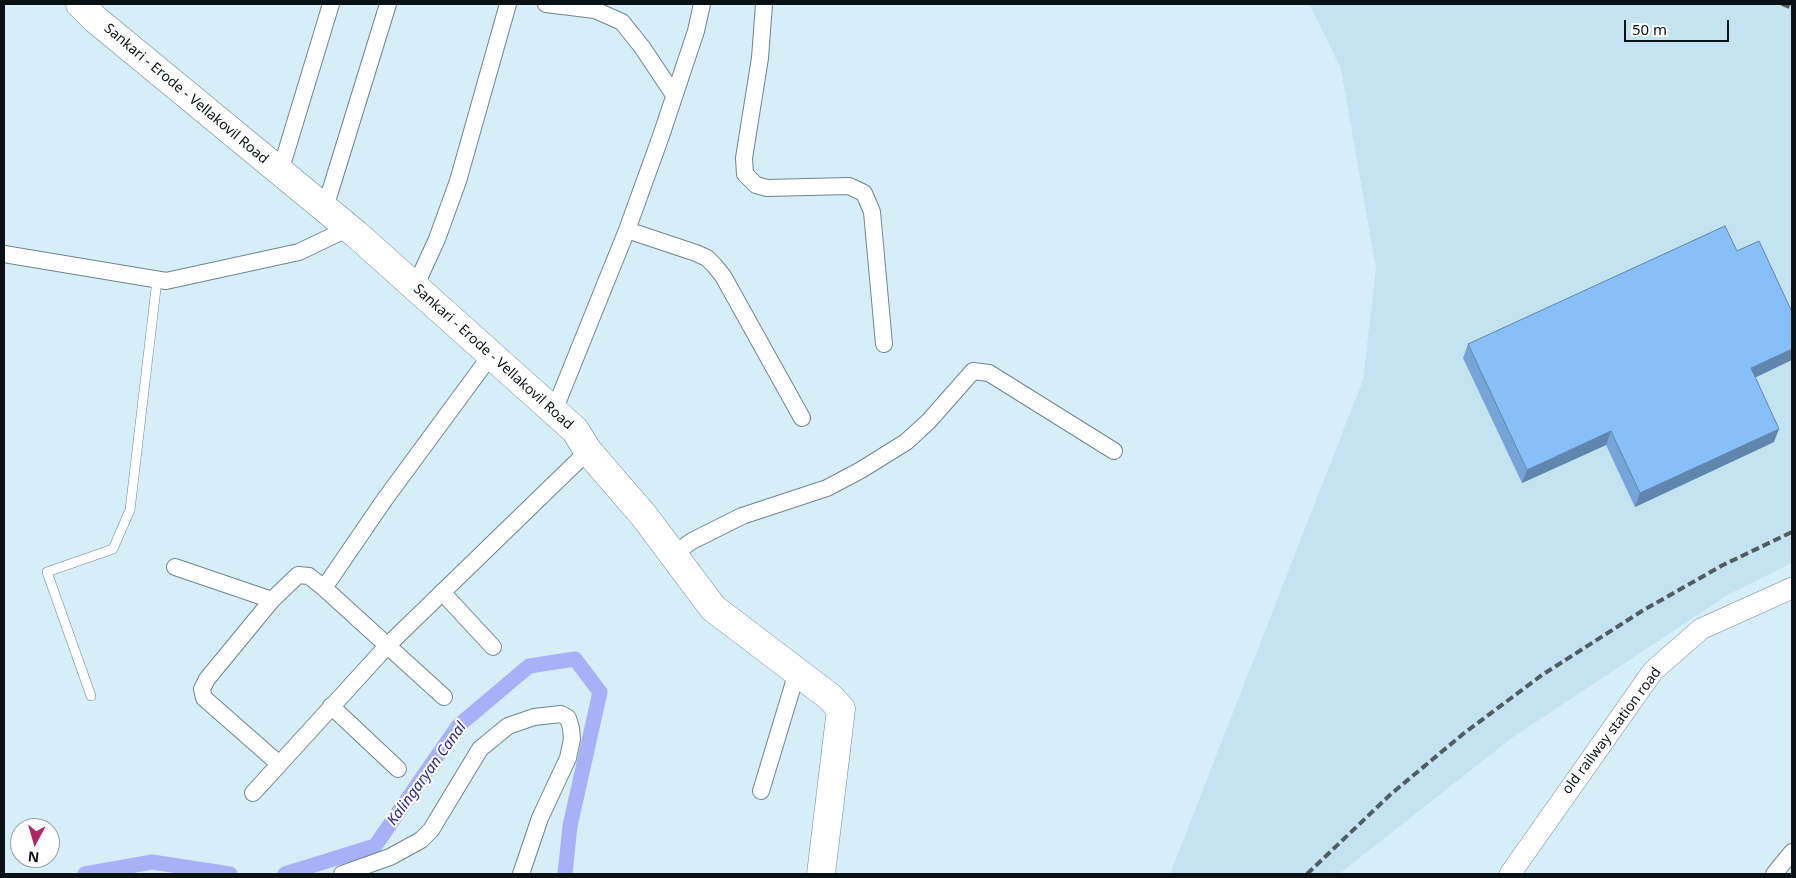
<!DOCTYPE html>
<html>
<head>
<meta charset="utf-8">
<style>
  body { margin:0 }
  #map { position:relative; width:1796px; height:878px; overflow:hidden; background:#d6eef7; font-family:"Noto Sans",sans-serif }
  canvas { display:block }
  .frame { position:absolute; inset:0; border:5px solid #091114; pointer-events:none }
  .north { position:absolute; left:10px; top:818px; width:50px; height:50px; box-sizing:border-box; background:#fff; border:1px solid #9da0a1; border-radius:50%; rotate:186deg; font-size:14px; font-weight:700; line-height:20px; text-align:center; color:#091114 }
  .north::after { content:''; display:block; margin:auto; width:18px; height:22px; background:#b02665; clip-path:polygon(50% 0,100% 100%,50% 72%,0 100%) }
  .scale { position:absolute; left:1624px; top:20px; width:105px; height:22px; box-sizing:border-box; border:2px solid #091114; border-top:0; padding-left:6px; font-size:15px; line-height:18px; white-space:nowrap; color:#091114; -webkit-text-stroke:4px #fff; paint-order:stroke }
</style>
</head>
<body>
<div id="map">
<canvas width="1796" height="878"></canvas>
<div class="frame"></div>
<div class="north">N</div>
<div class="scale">50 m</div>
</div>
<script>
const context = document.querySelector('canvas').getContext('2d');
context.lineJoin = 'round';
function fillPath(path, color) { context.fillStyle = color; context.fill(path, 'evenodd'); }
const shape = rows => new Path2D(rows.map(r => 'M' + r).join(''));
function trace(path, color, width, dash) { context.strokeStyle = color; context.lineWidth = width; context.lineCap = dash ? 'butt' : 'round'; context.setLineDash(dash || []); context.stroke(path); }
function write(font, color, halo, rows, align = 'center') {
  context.font = font + ' "Noto Sans",sans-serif'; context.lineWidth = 4; context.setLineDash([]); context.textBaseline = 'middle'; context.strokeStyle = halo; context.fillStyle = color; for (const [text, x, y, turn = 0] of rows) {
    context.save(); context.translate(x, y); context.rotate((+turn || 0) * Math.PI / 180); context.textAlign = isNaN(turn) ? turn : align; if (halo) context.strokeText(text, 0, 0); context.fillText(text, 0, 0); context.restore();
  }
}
fillPath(shape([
  [1309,4,1792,4,1792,563,1729,594,1513,737,1339,874,1170,874,1363,380,1376,269,1341,69]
]), '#c3e3f0');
trace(shape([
  [85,874,152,862,230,874],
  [285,874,375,846,458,726,529,666,575,659,600,692,570,826,565,874]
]), '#a7b1f7', 15);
const service = shape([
  [91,696,47,572,113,549,130,510,157,280]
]);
const minor = shape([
  [546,4,595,10,622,22,642,47,674,95],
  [764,4,760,58,744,158,745,174,756,185,767,188,849,186,864,193,872,212,884,344],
  [280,172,331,4],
  [325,208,388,4],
  [627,230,696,253,707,258,714,265,723,276,802,418],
  [4,254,166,281,299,252,349,228],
  [415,287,437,239,458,181,508,4],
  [554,411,627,230,661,136,696,31,702,4],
  [672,555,692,541,742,516,827,488,861,470,906,442,928,422,973,371,989,373,1114,451],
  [175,567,272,600],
  [324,588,385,499,491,355],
  [442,592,493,647],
  [331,706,398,769],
  [278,763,204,698,202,689,207,679,272,600,298,575,309,576,324,588,444,697],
  [761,791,797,672],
  [253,793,388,645,588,451],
  [342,874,390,857,421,840,431,830,480,749,508,726,534,717,561,714,568,718,571,728,572,739,568,758,540,818,521,874],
  [1774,874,1792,852]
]);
const tertiary = shape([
  [1510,874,1653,671,1701,629,1792,588]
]);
const trunk = shape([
  [80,4,95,19,356,234,575,430,588,451,645,517,713,608,830,697,841,709,821,874]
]);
trace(service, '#70868e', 10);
trace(minor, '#70868e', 18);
trace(tertiary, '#70868e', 22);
trace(trunk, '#70868e', 29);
trace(service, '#fff', 9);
trace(minor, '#fff', 16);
trace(tertiary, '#fff', 21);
trace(trunk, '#fff', 28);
trace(shape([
  [1782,4,1792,8],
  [1307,874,1391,794,1463,734,1542,675,1642,611,1723,565,1792,532]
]), '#4f5c61', 4, [8, 4]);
fillPath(shape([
  [1737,251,1755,377,1774,442,1635,507,1606,445,1522,483,1463,358,1468,344]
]), '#76a4d6');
fillPath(shape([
  [1792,349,1792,360,1746,382,1751,368],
  [1779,429,1774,442,1635,507,1640,493],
  [1611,431,1606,445,1522,483,1527,470]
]), '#6086ae');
const building = shape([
  [1725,226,1737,251,1759,241,1792,312,1792,349,1751,368,1779,429,1640,493,1611,431,1527,470,1468,344,1725,226]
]);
fillPath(building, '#89bff9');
trace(building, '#6086ae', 1);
write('14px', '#091114', '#fff', [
  ["Sankari - Erode - Vellakovil Road",186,94,40],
  ["Sankari - Erode - Vellakovil Road",493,357,42],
  ["old railway station road",1612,731,-53]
]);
write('italic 15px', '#302a8c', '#fff', [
  ["Kalingaryan Canal",427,774,-54]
]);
</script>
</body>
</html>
